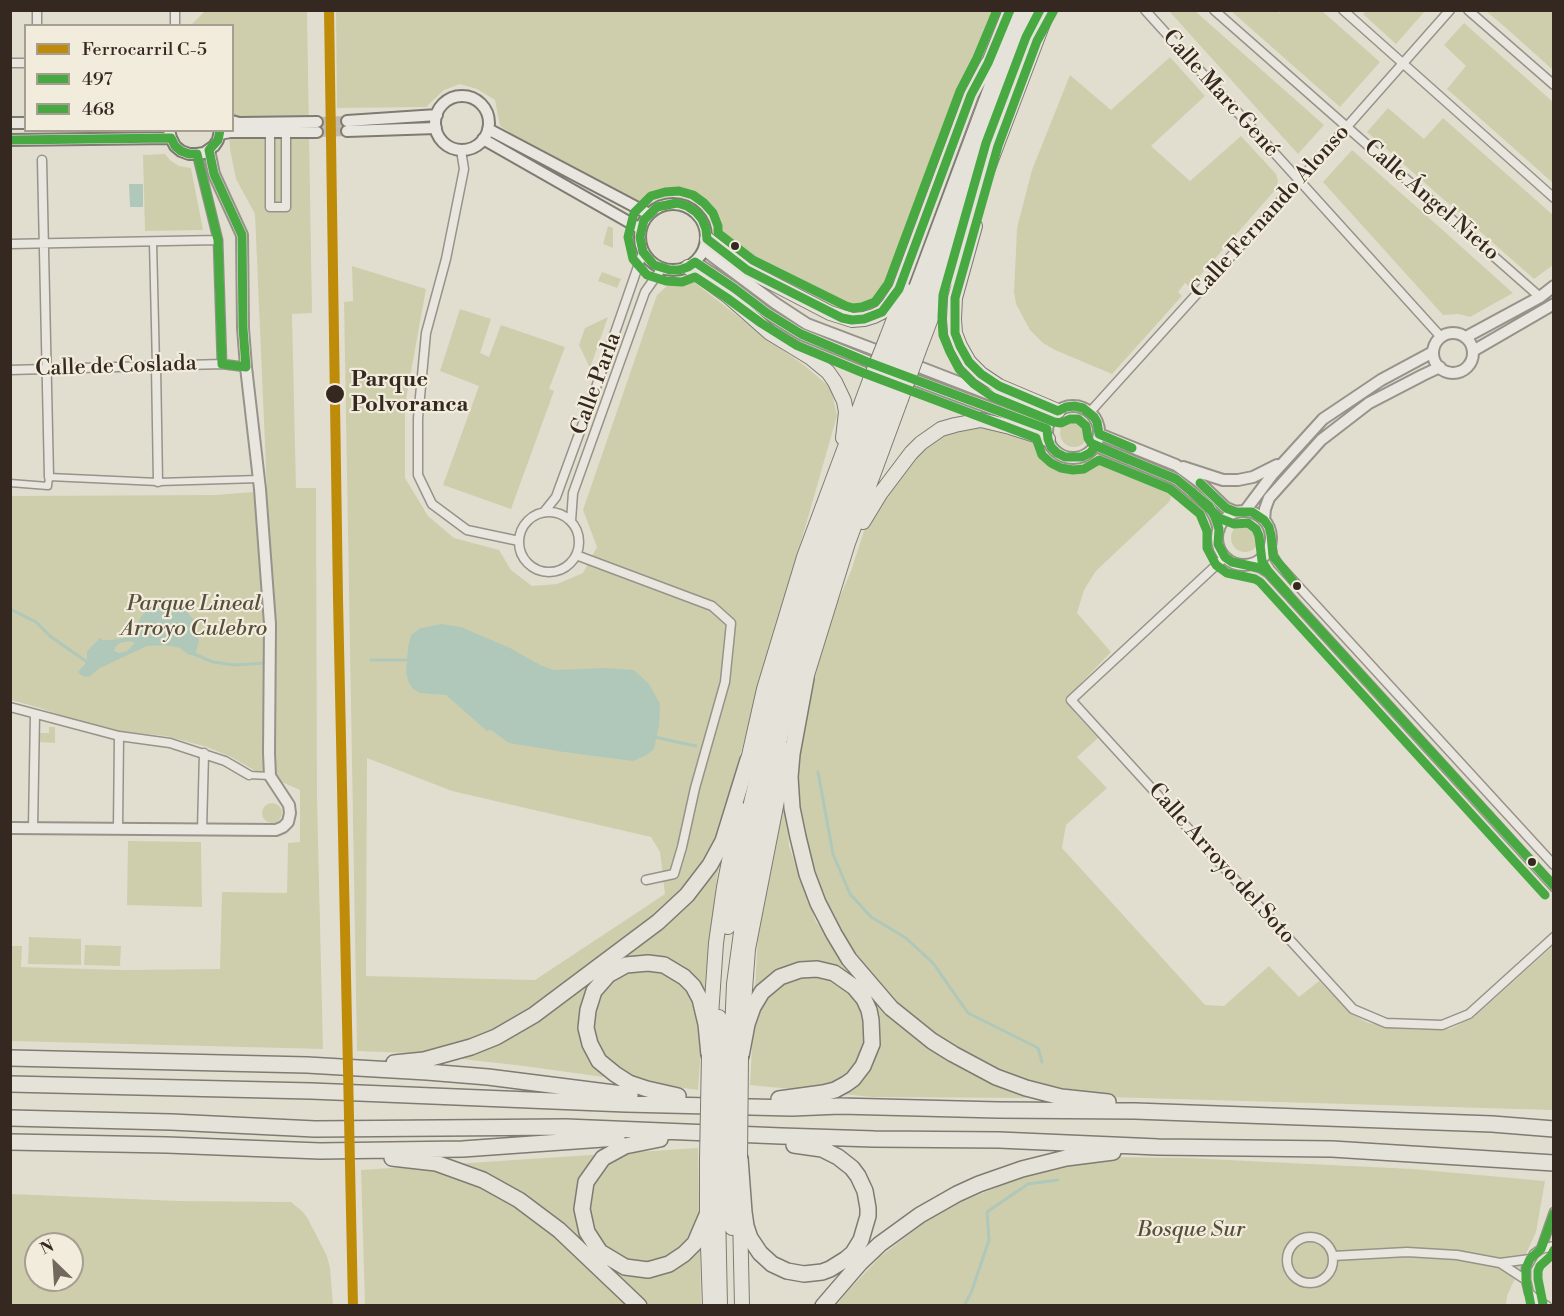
<!DOCTYPE html>
<html>
<head>
<meta charset="utf-8">
<style>
  body { margin:0 }
  #map { position:relative; width:1564px; height:1316px; overflow:hidden; background:#e2decf; font-family:"Libre Bodoni",serif }
  canvas { display:block }
  .frame { position:absolute; inset:0; border:12px solid #352821; pointer-events:none }
  .legend { position:absolute; left:24px; top:24px; width:210px; height:108px; box-sizing:border-box; background:#f1ecdb; border:2px solid #a69e91; margin:0; padding:8px 10px; list-style:none; font-size:18px; color:#352821 }
  .legend li { display:flex; align-items:center; gap:12px; height:30px }
  .legend b { width:30px; border:2px solid #a69e91 }
  .north { position:absolute; left:24px; top:1232px; width:60px; height:60px; box-sizing:border-box; background:#f1ecdb; border:2px solid #a69e91; border-radius:50%; rotate:335deg; font-size:16px; font-weight:700; line-height:24px; text-align:center; color:#352821 }
  .north::after { content:''; display:block; margin:auto; width:21px; height:27px; background:#72685e; clip-path:polygon(50% 0,100% 100%,50% 72%,0 100%) }
</style>
</head>
<body>
<div id="map">
<canvas width="1564" height="1316"></canvas>
<div class="frame"></div>
<ul class="legend">
<li><b style="height:8px;background:#bf8c0a"></b>Ferrocarril C-5</li>
<li><b style="height:8px;background:#48a943"></b>497</li>
<li><b style="height:8px;background:#48a943"></b>468</li>
</ul>
<div class="north">N</div>
</div>
<script>
const context = document.querySelector('canvas').getContext('2d');
context.lineJoin = 'round';
function fillPath(path, color) { context.fillStyle = color; context.fill(path, 'evenodd'); }
const shape = rows => new Path2D(rows.map(r => 'M' + r).join(''));
function trace(path, color, width, dash) { context.strokeStyle = color; context.lineWidth = width; context.lineCap = dash ? 'butt' : 'round'; context.setLineDash(dash || []); context.stroke(path); }
function write(font, color, halo, rows, align = 'center') {
  context.font = font + ' "Libre Bodoni",serif'; context.lineWidth = 4.5; context.setLineDash([]); context.textBaseline = 'middle'; context.strokeStyle = halo; context.fillStyle = color; for (const [text, x, y, turn = 0] of rows) {
    context.save(); context.translate(x, y); context.rotate((+turn || 0) * Math.PI / 180); context.textAlign = isNaN(turn) ? turn : align; if (halo) context.strokeText(text, 0, 0); context.fillText(text, 0, 0); context.restore();
  }
}
fillPath(shape([
  [1276,10,1279,13,1281,11,1322,11,1380,62,1340,107,1231,11],
  [1367,10,1425,10,1425,11,1396,44,1363,14],
  [205,11,307,11,312,313,292,314,296,488,316,488,317,798,323,1049,11,1041,11,946,22,946,21,967,124,970,220,969,222,892,287,893,288,843,300,842,300,790,254,770,231,757,207,747,166,736,117,731,78,722,40,708,11,700,10,496,215,495,267,491,255,214,236,179,230,149,229,131,232,130,232,26,191,25],
  [336,11,997,11,889,290,874,309,853,313,830,305,770,276,720,240,714,217,701,199,681,192,659,196,641,203,512,134,500,126,495,100,477,89,460,84,444,90,426,107,337,108],
  [1169,11,1195,11,1324,125,1298,154],
  [1486,11,1553,11,1553,70,1505,27],
  [1464,23,1553,102,1553,183,1447,89,1466,66,1444,45],
  [1170,57,1205,96,1151,146,1190,181,1241,136,1276,174,1278,181,1276,189,1190,287,1185,283,1178,292,1182,296,1112,374,1055,350,1043,343,1030,330,1016,304,1014,292,1017,228,1032,170,1070,75,1111,110],
  [1388,108,1424,139,1443,118,1553,215,1553,265,1534,279,1367,132],
  [1352,150,1436,224,1513,293,1470,317,1458,314,1443,315,1323,182],
  [165,154,170,160,179,166,191,168,203,230,145,231,143,155],
  [608,226,613,228,613,248,603,244],
  [352,266,426,289,405,405,405,478,428,516,454,538,499,550,511,570,532,586,557,584,583,573,597,547,583,510,657,295,668,285,694,282,772,343,804,365,831,388,837,416,728,797,717,878,707,964,698,1090,524,1066,409,1053,357,1051,344,302,353,301],
  [367,758,452,791,651,837,660,852,665,894,535,980,366,976],
  [602,272,621,279,617,288,598,281],
  [460,309,491,319,480,353,489,357,501,325,565,347,549,389,554,391,511,509,443,485,479,386,440,371],
  [608,317,590,368,579,345,585,328],
  '1060 433a14 14 0 1 1 28 0a14 14 0 1 1-28 0Z',
  [981,426,1039,445,1048,459,1062,467,1087,466,1107,460,1175,487,1169,502,1096,571,1084,590,1077,613,1111,652,1082,682,1072,700,1076,714,1098,738,1077,757,1107,788,1066,825,1062,848,1205,1005,1224,1006,1269,966,1299,997,1319,981,1352,1014,1368,1023,1417,1030,1450,1029,1474,1017,1553,946,1554,1099,1552,1110,1107,1097,1010,1077,944,1043,893,1000,851,952,825,902,805,838,795,788,801,740,810,690,829,622,851,571,865,528,881,501,904,470,935,438],
  '1231 538a14 14 0 1 1 28 0a14 14 0 1 1-28 0Z',
  [49,727,55,727,55,743,40,742,40,733,49,733],
  [786,785,789,846,816,922,899,1026,1027,1098,872,1097,750,1085,758,933],
  '262 813a10 10 0 1 1 20 0a10 10 0 1 1-20 0Z',
  [128,841,201,842,202,907,127,905],
  [29,937,81,939,81,965,28,964],
  [85,945,121,946,120,966,84,965],
  [698,1148,701,1305,365,1305,361,1170],
  [1109,1157,1187,1158,1413,1169,1545,1181,1536,1232,1507,1296,1506,1305,836,1306,847,1292,880,1257,939,1211,1005,1184,1045,1170],
  [11,1194,180,1201,291,1202,303,1212,308,1219,327,1256,330,1268,333,1305,11,1305],
  [36,1244,72,1244,72,1280,36,1280]
]), '#cecead');
fillPath(shape([
  [129,184,143,184,143,207,130,207],
  [166,604,172,605,186,611,196,622,199,641,195,655,189,655,180,648,166,645,147,646,100,668,89,677,82,676,78,672,87,662,87,651,100,638,103,640,112,640,130,637,142,615,150,608],
  [131,641,135,643,127,651,119,653,114,651,115,647,120,643],
  [441,624,461,627,510,648,540,665,554,670,606,668,634,670,649,684,660,704,659,726,654,749,645,756,633,761,564,752,509,743,491,730,487,731,446,695,420,693,413,689,409,683,406,673,408,647,411,635,421,628]
]), '#afc8b9');
trace(shape([
  [10,609,36,622,50,636,87,662,89,661],
  [194,654,213,662,235,665,265,663],
  [371,660,408,660],
  [654,737,696,746],
  [818,772,833,854,850,894,871,917,906,938,933,963,968,1013,1038,1048,1042,1062],
  [964,1306,971,1293,989,1240,987,1212,1028,1184,1058,1180]
]), '#afc8b9', 3);
trace(shape([
  [317,122,347,121],
  [317,132,347,131]
]), '#bfbaac', 10, [10, 5]);
const pedestrian = shape([
  [153,242,156,366],
  [10,483,48,486,49,477,158,482,259,479],
  [249,775,270,776]
]);
const minor = shape([
  [37,10,37,26],
  [175,10,175,26],
  [1145,10,1441,337],
  [1214,10,1540,297],
  [1343,10,1554,198],
  [1468,10,1554,85],
  [10,63,26,63],
  [270,133,270,207,286,207,286,132],
  [461,150,464,169,446,259,426,333,418,418,418,475,432,504,467,530,519,541],
  [197,154,218,240,222,364],
  [42,160,49,477],
  [10,244,218,240],
  [156,366,158,482],
  [10,370,222,364,246,367],
  [1090,412,1299,181,1450,10],
  '519 542a30 30 0 1 1 60 0a30 30 0 1 1-60 0Z',
  [544,512,556,497,593,396,643,252],
  [571,521,573,493,645,292,662,268],
  [1271,544,1273,556,1278,564,1554,865],
  [576,555,712,606,731,623,725,682,695,788,682,847,674,874,646,880],
  [1225,557,1071,700,1353,1009,1386,1023,1442,1025,1469,1014,1554,937],
  [1249,565,1260,568,1268,573,1554,887],
  [10,707,119,736,170,743,225,761,249,775],
  [33,828,35,714],
  [118,828,119,736],
  [202,830,204,753],
  '1287 1260a23 23 0 1 1 46 0a23 23 0 1 1-46 0Z',
  [1541,1249,1554,1212],
  [1333,1256,1407,1252,1457,1255,1500,1263,1526,1280],
  [1500,1263,1530,1259],
  [1547,1306,1538,1301,1529,1293,1526,1280,1526,1268,1534,1254,1541,1249,1554,1246]
]);
const tertiary = shape([
  [704,250,775,303,807,324,886,354],
  [695,262,734,288,767,313,801,334,882,367],
  '1433 353a20 20 0 1 1 40 0a20 20 0 1 1-40 0Z',
  [1466,337,1540,297,1554,286],
  [1473,351,1554,304],
  [909,363,1051,418],
  [902,375,1047,429],
  '1047 432a26 26 0 1 1 52 0a26 26 0 1 1-52 0Z',
  [1099,434,1176,465,1198,481,1226,508,1236,512],
  [1096,446,1176,479,1209,506,1215,517,1219,529],
  [1183,467,1223,480,1238,480,1253,477,1277,465],
  [1245,511,1272,475,1323,419,1381,380,1433,352],
  '1217 538a27 27 0 1 1 54 0a27 27 0 1 1-54 0Z',
  [1264,520,1265,509,1269,498,1321,440,1369,403,1423,375,1440,367],
  [10,828,276,830,283,827,288,822,290,813,289,805,270,776,269,753,270,624,260,489,246,367,243,328,242,235,214,174,209,150]
]);
const secondary = shape([
  '435 123a27 27 0 1 1 54 0a27 27 0 1 1-54 0Z',
  [232,121,239,123,317,122],
  [347,121,437,115],
  [10,123,26,123],
  [488,129,649,214],
  [169,130,171,138,175,146,181,151,189,154,197,154,204,153,214,146,218,140,220,130],
  [347,131,436,128],
  [220,134,230,132,317,132],
  [483,139,641,229],
  [10,140,171,138],
  '640 237a33 33 0 1 1 66 0a33 33 0 1 1-66 0Z'
]);
const trunk = shape([
  [986,70,1010,10],
  [975,226,955,298,954,319,955,333,960,346,969,362,981,374,999,386,1058,411],
  [707,239,747,270,830,313,852,320,864,319,874,316,882,312,889,304,899,289,971,95,988,63],
  [688,267,728,296,770,333,811,358,828,372,835,382,844,401,846,412,843,438],
  [887,337,905,290],
  [896,342,1020,10],
  [909,344,1035,10],
  [919,350,1048,10],
  [863,522,880,494,911,453,921,443,941,429,955,425,981,420,1010,427,1048,439],
  [803,688,848,543,901,399],
  [746,769,764,689,804,557,870,380],
  [728,927,747,820,781,675,826,528,878,389],
  [710,1030,716,943,724,887,739,809],
  [742,1030,748,949,787,750],
  [718,1056,719,1017],
  [731,1056,734,984,745,903,761,820,794,680,837,537,890,395],
  [730,1159,732,1228],
  [707,1160,707,1215,710,1306],
  [717,1160,720,1306],
  [740,1215,742,1306]
]);
const motorway = shape([
  [806,678,792,754,790,777,792,808,798,837,807,874,818,903,834,934,849,959,891,1008,932,1041,953,1054,996,1077,1026,1088,1061,1097,1108,1102],
  [741,1056,747,1024,753,1007,762,992,780,977,800,970,817,969,834,973,854,987,864,999,869,1010,871,1020,872,1044,863,1066,853,1079,846,1084,835,1090,823,1093,779,1099],
  [10,1058,307,1065,427,1072,488,1077,630,1095],
  [394,1063,424,1060,471,1047,496,1037,534,1015,658,922,687,895,710,865,723,841,748,760],
  [10,1084,311,1091,626,1104,792,1108,840,1106,998,1110,1135,1111,1492,1124,1554,1129],
  [678,1096,647,1089,629,1083,615,1074,599,1061,590,1044,586,1028,588,1010,594,991,608,975,626,965,648,963,664,965,684,977,693,986,700,999,706,1024,709,1055],
  [10,1118,171,1122,315,1129,566,1127,781,1136,874,1139,999,1140,1158,1147,1332,1149,1554,1163],
  [660,1139,625,1146,603,1158,586,1182,582,1209,587,1232,600,1252,625,1267,648,1270,669,1264,684,1254,695,1243,707,1215],
  [10,1142,167,1145,320,1151,463,1149,617,1138],
  [392,1158,436,1163,483,1180,519,1200,559,1230,639,1306],
  [740,1158,744,1212,746,1226,750,1238,760,1253,772,1264,787,1271,804,1274,822,1272,830,1269,846,1259,853,1253,861,1240,868,1216,868,1208,865,1191,858,1176,852,1168,838,1157,822,1149,794,1145],
  [823,1306,860,1263,880,1244,920,1215,957,1194,979,1184,1022,1169,1066,1158,1113,1152]
]);
trace(pedestrian, '#97938a', 9);
trace(minor, '#97938a', 11);
trace(tertiary, '#97938a', 14);
trace(secondary, '#7f7b73', 14);
trace(trunk, '#7f7b73', 16);
trace(motorway, '#7f7b73', 18);
trace(pedestrian, '#e9e6df', 6);
trace(minor, '#e9e6df', 8);
trace(tertiary, '#e9e6df', 10);
trace(secondary, '#e9e6df', 10);
trace(trunk, '#e5e2da', 14);
trace(motorway, '#e5e2da', 15);
const trunkBridge = shape([
  [870,380,887,337],
  [878,389,896,342],
  [890,395,909,344],
  [901,399,919,350],
  [740,1158,741,1056],
  [730,1159,731,1056],
  [707,1160,709,1055],
  [717,1160,718,1056]
]);
trace(trunkBridge, '#7f7b73', 16, []);
trace(trunkBridge, '#e5e2da', 14);
trace(shape([
  [1010,10,988,63,971,95,899,289,882,312,864,319,852,320,842,318,747,270,707,239,706,229,702,219,696,212,687,206,677,203,657,207,644,220,640,237,643,252,654,265,670,270,679,270,688,267,695,262,734,288,767,313,801,334,865,361,1047,429,1048,439,1051,447,1057,453,1065,457,1082,457,1090,453,1096,446,1176,479,1209,506,1215,517,1219,529,1218,544,1225,557,1232,562,1260,568,1268,573,1554,886],
  [1054,10,1037,41,998,146,955,298,955,333,960,346,969,362,981,374,999,386,1058,411,1066,407,1074,406,1083,408,1094,417,1097,422,1099,434,1132,448],
  [1200,483,1226,508,1236,512,1252,512,1264,520,1269,527,1271,535,1273,556,1297,586],
  [1531,1306,1526,1280,1526,1268,1530,1259,1541,1249,1554,1213]
]), '#48a943', 9);
trace(shape([
  [997,10,977,58,960,91,888,284,875,302,862,307,853,308,846,306,753,260,718,233,718,226,713,213,704,203,693,195,679,191,665,192,651,196,634,213,628,237,633,259,647,275,666,281,682,282,695,277,727,298,761,323,796,345,861,372,1036,438,1042,455,1051,463,1061,468,1073,470,1084,469,1099,460,1170,489,1200,514,1207,531,1207,548,1216,565,1227,573,1255,579,1260,582,1545,895],
  [1040,10,1026,37,986,143,943,295,942,318,943,335,950,352,959,369,974,384,993,397,1054,422,1061,423,1070,419,1078,419,1086,426,1088,438,1091,443,1127,459],
  [1192,492,1219,518,1234,524,1248,523,1256,529,1259,536,1262,561,1268,571,1288,594],
  [1543,1304,1538,1279,1538,1271,1540,1266,1551,1256,1554,1250]
]), '#48a943', 9);
trace(shape([
  [10,140,171,138,175,146,181,151,189,154,197,154,218,240,222,364,246,367,243,328,242,235,214,174,209,150,218,140,220,130]
]), '#48a943', 9);
trace(shape([
  [329,10,338,598,353,1306]
]), '#bf8c0a', 10);
for (const [x, y, r, color] of [
  [735,246,5,"#352821"],
  [335,394,10,"#352821"],
  [1297,586,5,"#352821"],
  [1532,862,5,"#352821"]
]) { const dot = new Path2D(); dot.arc(x, y, r, 0, 2 * Math.PI); context.fillStyle = color; context.fill(dot); trace(dot, '#f1ecdb', 2); }
write('22px', '#352821', '#f1ecdb', [
  ["Calle Marc Gené",1220,94,48],
  ["Calle Ángel Nieto",1431,201,41],
  ["Calle Fernando Alonso",1271,212,-48],
  ["Calle de Coslada",116,367,-2],
  ["Calle Parla",597,384,-70],
  ["Calle Arroyo del Soto",1221,864,48]
]);
write('bold 22px', '#352821', '#f1ecdb', [
  ["Parque",351,381],
  ["Polvoranca",351,406]
], 'left');
write('italic 22px', '#574e3d', '#f1ecdb', [
  ["Parque Lineal",194,605],
  ["Arroyo Culebro",194,630],
  ["Bosque Sur",1191,1231]
]);
</script>
</body>
</html>
